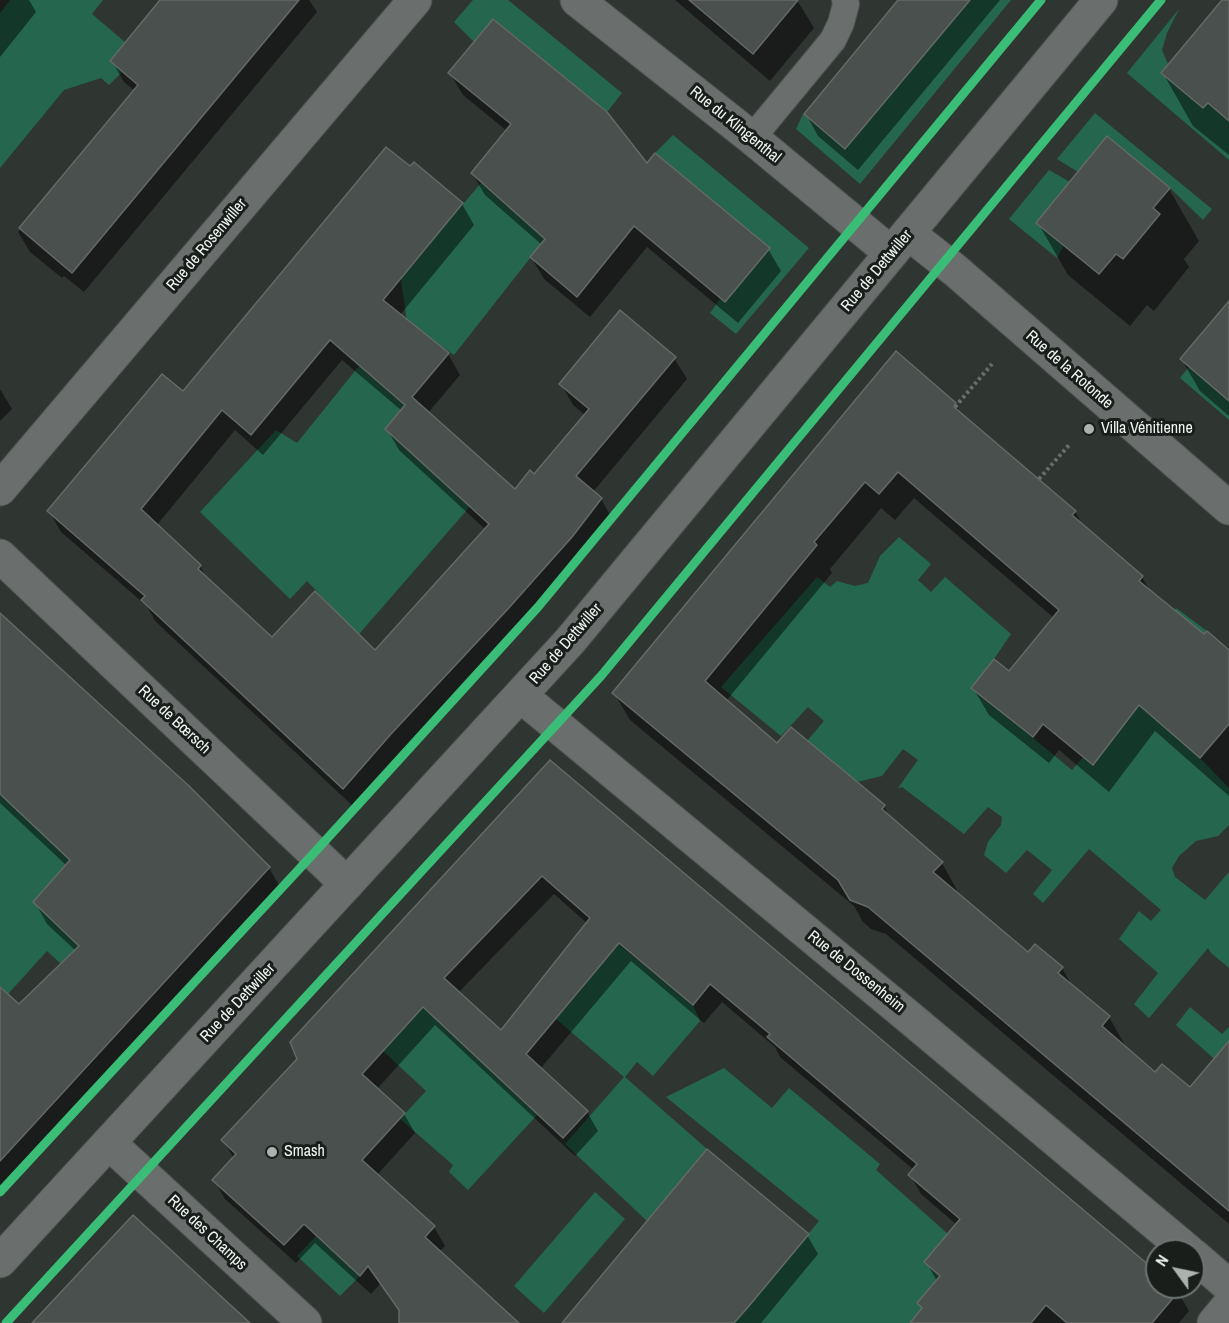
<!DOCTYPE html>
<html>
<head>
<meta charset="utf-8">
<style>
  body { margin:0 }
  #map { position:relative; width:1229px; height:1323px; overflow:hidden; background:#2f3632; font-family:"Archivo Narrow",sans-serif }
  canvas { display:block }
  .north { position:absolute; left:1145px; top:1239px; width:60px; height:60px; box-sizing:border-box; background:#191e1b; border:2px solid #6e7471; border-radius:50%; rotate:303deg; font-size:16px; font-weight:700; line-height:24px; text-align:center; color:#eef6f2 }
  .north::after { content:''; display:block; margin:auto; width:21px; height:27px; background:#abb3af; clip-path:polygon(50% 0,100% 100%,50% 72%,0 100%) }
</style>
</head>
<body>
<div id="map">
<canvas width="1229" height="1323"></canvas>
<div class="north">N</div>
</div>
<script>
const context = document.querySelector('canvas').getContext('2d');
context.lineJoin = 'round';
function fillPath(path, color) { context.fillStyle = color; context.fill(path, 'evenodd'); }
const shape = rows => new Path2D(rows.map(r => 'M' + r).join(''));
function trace(path, color, width, dash) { context.strokeStyle = color; context.lineWidth = width; context.lineCap = dash ? 'butt' : 'round'; context.setLineDash(dash || []); context.stroke(path); }
function write(font, color, halo, rows, align = 'center') {
  context.font = font + ' "Archivo Narrow",sans-serif'; context.lineWidth = 6; context.setLineDash([]); context.textBaseline = 'middle'; context.strokeStyle = halo; context.fillStyle = color; for (const [text, x, y, turn = 0] of rows) {
    context.save(); context.translate(x, y); context.rotate((+turn || 0) * Math.PI / 180); context.textAlign = isNaN(turn) ? turn : align; if (halo) context.strokeText(text, 0, 0); context.fillText(text, 0, 0); context.restore();
  }
}
fillPath(shape([
  [10,0,103,0,92,14,125,42,110,61,122,72,109,85,101,78,64,90,0,168,0,13],
  [473,0,508,0,622,93,607,112,494,19,474,42,454,22],
  [970,0,1011,0,860,184,796,129,803,114,848,150,847,147],
  [1179,9,1167,33,1162,50,1168,64,1203,108,1208,103,1229,120,1229,160,1127,73],
  [1095,113,1212,209,1203,220,1170,188,1108,137,1078,172,1057,159],
  [673,135,809,248,736,334,710,313,720,299,725,302,769,248,655,153],
  [1049,170,1070,182,1064,245,1057,258,1009,219],
  [509,180,560,220,454,355,407,322,399,266,419,256,481,183,496,196],
  [1193,362,1202,378,1228,400,1229,398,1229,420,1180,378],
  [359,366,405,405,386,430,448,487,473,503,353,641,331,606,307,581,290,599,200,512,276,430,297,443],
  [899,537,931,564,918,580,931,592,945,577,1011,634,994,659,972,688,1072,770,1083,757,1093,765,1109,745,1103,695,1176,608,1207,631,1141,707,1200,758,1229,788,1229,825,1218,836,1196,841,1179,856,1172,868,1175,877,1205,900,1229,872,1229,968,1211,953,1208,948,1149,1018,1134,1004,1158,973,1119,939,1139,911,1151,921,1161,910,1089,849,1043,903,1033,894,1052,870,1027,850,1006,873,984,855,988,842,1001,825,1002,817,988,807,964,834,902,787,898,788,918,760,903,749,882,776,857,782,801,748,824,721,808,707,781,736,721,687,817,577,830,587,837,581,855,586,868,583,880,556],
  [0,760,27,819,70,860,33,902,79,946,61,964,47,951,8,994,0,987],
  [618,944,693,1005,700,1021,653,1076,637,1062,625,1077,707,1149,647,1221,565,1144,624,1077,556,1019],
  [1190,1007,1222,1034,1229,1027,1229,1072,1176,1025],
  [423,1008,538,1114,468,1190,449,1172,453,1165,400,1119,426,1091,383,1051],
  [724,1068,772,1108,789,1088,880,1164,876,1170,948,1234,1004,1202,917,1303,922,1308,910,1323,734,1323,819,1221,666,1097],
  [595,1192,625,1219,544,1313,514,1286],
  [316,1236,360,1276,340,1296,297,1256]
]), '#25674e');
fillPath(shape([
  [0,0,29,0,36,12,0,57],
  [162,0,309,0,317,12,84,292,64,276,62,278,30,252,18,232,135,91,124,82,112,61],
  [675,0,797,0,814,28,770,81],
  [900,0,1000,0,858,170,818,136,806,114],
  [1224,0,1229,0,1229,155,1193,126,1163,73],
  [450,73,647,165,768,249,781,271,738,323,647,247,590,317,544,279,531,257,542,245,485,195,472,173,507,131,463,95],
  [414,164,462,204,474,225,400,315,448,354,460,375,428,413,515,491,535,476,585,415,573,405,561,384,674,358,687,379,593,492,601,499,613,520,584,558,519,631,403,755,356,809,155,621,147,606,61,532,49,511,184,394],
  [342,360,402,411,387,429,399,450,486,530,375,652,272,639,208,581,200,566,157,525,235,430,263,455],
  [1169,189,1199,241,1184,259,1189,267,1154,311,1147,305,1130,326,1068,275,1038,223],
  [1229,305,1229,416,1200,391,1182,360],
  [0,389,12,409,0,421],
  [955,404,961,414,1075,512,1084,527,1142,577,1151,592,1204,636,1229,652,1229,796,1155,731,1109,792,1059,750,1049,763,989,715,973,688,1009,673,1054,618,914,498,895,520,881,508,830,569,832,573,726,701,777,745,884,806,891,819,942,863,957,890,955,892,1028,954,1062,968,1073,987,1109,1017,1125,1045,1123,1046,1156,1074,1190,1090,1229,1074,1229,1224,886,934,871,929,863,922,854,906,630,720,614,693],
  [0,615,269,868,282,890,0,1197,0,1045,76,951,47,924,35,902,67,866,0,803],
  [550,762,1157,1274,1157,1287,1172,1287,1178,1292,1189,1311,1179,1323,912,1323,922,1310,919,1303,937,1281,926,1262,957,1225,921,1194,910,1175,914,1170,780,1057,775,1047,722,1002,704,1023,631,961,540,1069,587,1112,598,1131,575,1156,435,1025,377,1089,404,1114,415,1133,377,1175,434,1227,445,1246,439,1252,519,1323,401,1323,401,1313,380,1284,371,1294,315,1243,296,1263,225,1199,214,1180,234,1159,223,1140,298,1059],
  [554,894,588,924,501,1032,458,993],
  [807,1235,818,1254,761,1323,564,1323]
]), '#0007');
const building = shape([
  [160,0,299,0,72,273,19,228,138,85,110,61,160,0],
  [689,0,798,0,753,54,689,0],
  [898,0,970,0,845,149,804,114,898,0],
  [1222,0,1229,0,1229,121,1208,103,1203,108,1161,73,1222,0],
  [493,19,607,112,647,163,655,153,770,248,725,302,634,226,577,297,530,257,545,239,471,173,511,124,448,73,493,19],
  [1107,136,1170,188,1153,208,1160,214,1123,259,1116,254,1099,274,1036,223,1107,136],
  [386,147,410,166,414,162,463,203,383,300,449,353,412,397,515,489,530,470,534,474,589,409,559,384,620,310,676,357,576,476,602,498,572,537,507,610,391,734,343,789,141,600,145,596,47,511,162,374,183,391,386,147],
  [330,340,405,405,385,429,489,524,375,650,315,591,272,637,198,569,201,565,141,509,222,410,251,435,330,340],
  [1229,301,1229,401,1180,359,1229,301],
  [896,351,956,403,954,407,1076,511,1072,515,1143,576,1139,581,1204,634,1207,631,1229,650,1229,724,1200,758,1139,705,1093,765,1043,724,1033,737,971,688,994,659,1009,671,1059,610,898,472,879,494,865,482,814,542,817,545,705,681,777,743,791,727,885,805,882,809,943,862,933,872,1028,952,1035,944,1063,967,1058,973,1110,1016,1102,1026,1155,1072,1162,1064,1190,1087,1229,1041,1229,1211,868,907,850,900,838,880,612,693,896,351],
  [0,613,189,786,270,867,0,1161,0,987,19,1004,79,946,33,902,70,860,0,794,0,613],
  [550,760,1157,1272,1157,1287,1175,1287,1179,1291,1152,1323,1067,1323,1046,1305,1031,1323,910,1323,922,1308,917,1303,940,1276,924,1262,960,1219,908,1175,917,1164,767,1037,770,1034,710,984,693,1005,619,943,526,1054,588,1111,563,1138,423,1007,362,1074,405,1113,362,1160,435,1226,425,1237,519,1323,399,1323,399,1310,368,1266,360,1276,304,1224,284,1245,212,1180,236,1154,221,1140,297,1059,290,1042,550,760],
  [542,876,590,918,501,1030,444,978,542,876],
  [707,1149,809,1234,749,1306,734,1323,562,1323,707,1149],
  [133,1215,250,1323,32,1323,133,1215]
]);
fillPath(building, '#4a504d');
trace(building, '#646a66', 1.5);
const lane = shape([
  [752,138,833,40,841,23,846,4,845,0]
]);
const street = shape([
  [577,0,752,138,891,253],
  [908,233,956,271,1229,508],
  [0,489,415,0],
  [0,556,347,884],
  [521,696,910,1018,1188,1251],
  [109,1143,305,1323],
  [1193,1255,1229,1286],
  [1214,1323,1229,1305]
]);
const secondary = shape([
  [0,1261,570,641,1101,0]
]);
trace(lane, '#4b514e', 28);
trace(street, '#4b514e', 35);
trace(secondary, '#4b514e', 35);
trace(shape([
  [955,407,992,364],
  [1039,479,1070,444]
]), '#696e6b', 4, [3, 3]);
trace(lane, '#6a6e6c', 26);
trace(street, '#6a6e6c', 33);
trace(secondary, '#6a6e6c', 33);
trace(shape([
  [0,1192,314,853,538,607,1041,0],
  [6,1323,601,676,1161,0]
]), '#3abd76', 9);
for (const [x, y, r, color] of [
  [1089,429,6,"#abb3af"],
  [272,1152,6,"#abb3af"]
]) { const dot = new Path2D(); dot.arc(x, y, r, 0, 2 * Math.PI); context.fillStyle = color; context.fill(dot); trace(dot, '#191e1b', 2); }
write('16px', '#eef6f2', '#191e1b', [
  ["Rue du Klingenthal",735,125,39],
  ["Rue de Rosenwiller",207,245,-50],
  ["Rue de Dettwiller",877,271,-50],
  ["Rue de la Rotonde",1069,370,41],
  ["Rue de Dettwiller",566,644,-49],
  ["Rue de Bœrsch",174,720,43],
  ["Rue de Dossenheim",856,972,39],
  ["Rue de Dettwiller",238,1003,-47],
  ["Rue des Champs",207,1233,43]
]);
write('16px', '#eef6f2', '#191e1b', [
  ["Villa Vénitienne",1101,429],
  ["Smash",284,1152]
], 'left');
</script>
</body>
</html>
